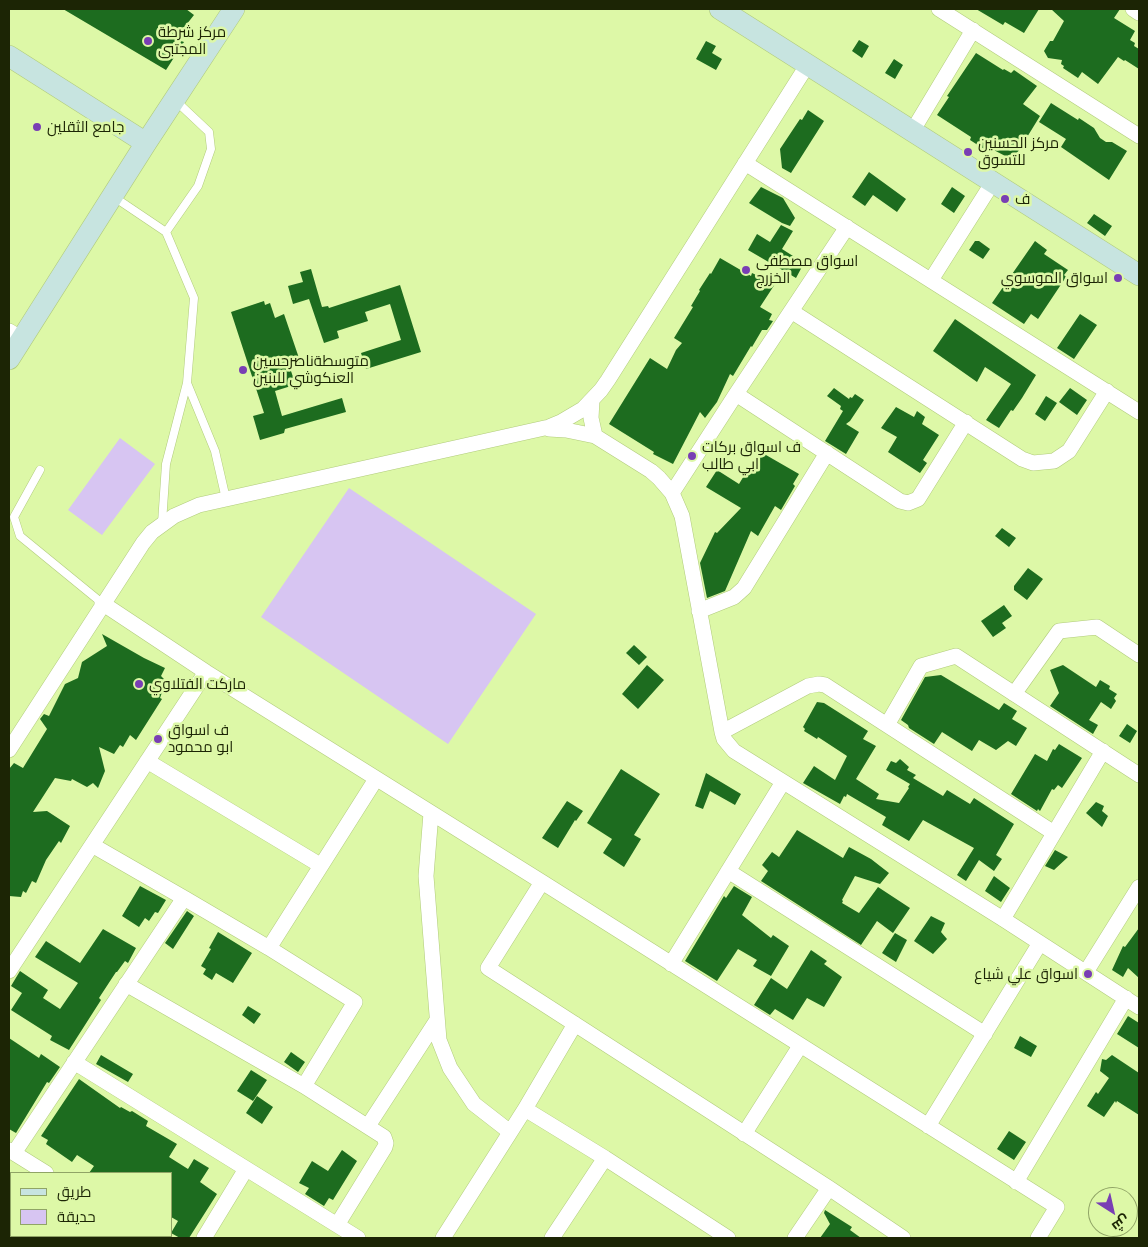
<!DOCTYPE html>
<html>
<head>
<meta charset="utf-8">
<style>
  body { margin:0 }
  #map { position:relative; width:1148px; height:1247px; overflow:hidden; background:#ddf8a7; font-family:"Golos Text",Cairo,sans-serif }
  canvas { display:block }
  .frame { position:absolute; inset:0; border:10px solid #1c2505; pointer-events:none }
  .legend { position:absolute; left:10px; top:1172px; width:162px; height:65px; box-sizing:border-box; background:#ddf8a7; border:1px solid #90a466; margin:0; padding:6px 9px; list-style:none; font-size:15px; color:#1c2505 }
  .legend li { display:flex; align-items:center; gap:10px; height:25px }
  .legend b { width:25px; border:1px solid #90a466 }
  .north { position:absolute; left:1088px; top:1187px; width:50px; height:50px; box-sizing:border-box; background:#ddf8a7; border:1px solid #90a466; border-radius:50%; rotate:145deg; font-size:14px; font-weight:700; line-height:20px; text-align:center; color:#1c2505 }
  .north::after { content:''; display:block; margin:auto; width:18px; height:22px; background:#793eb4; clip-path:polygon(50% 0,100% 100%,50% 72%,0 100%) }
</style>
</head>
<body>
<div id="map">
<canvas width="1148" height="1247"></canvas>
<div class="frame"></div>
<ul class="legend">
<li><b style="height:6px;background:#c7e4e0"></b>طريق</li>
<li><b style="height:14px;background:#d7c5f2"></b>حديقة</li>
</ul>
<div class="north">ش</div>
</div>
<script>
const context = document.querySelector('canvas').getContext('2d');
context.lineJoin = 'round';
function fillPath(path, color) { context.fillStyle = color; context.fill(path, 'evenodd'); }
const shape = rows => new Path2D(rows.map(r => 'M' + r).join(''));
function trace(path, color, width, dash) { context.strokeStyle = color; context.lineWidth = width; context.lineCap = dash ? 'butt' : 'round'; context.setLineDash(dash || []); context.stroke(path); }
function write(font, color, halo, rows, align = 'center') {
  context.font = font + ' "Golos Text",Cairo,sans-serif'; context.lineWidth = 5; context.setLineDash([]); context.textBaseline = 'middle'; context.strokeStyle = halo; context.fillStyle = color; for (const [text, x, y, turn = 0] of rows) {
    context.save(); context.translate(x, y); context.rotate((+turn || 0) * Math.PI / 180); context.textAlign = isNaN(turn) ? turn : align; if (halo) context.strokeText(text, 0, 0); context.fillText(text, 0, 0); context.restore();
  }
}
fillPath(shape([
  [120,438,155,464,102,535,68,510],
  [349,488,536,614,448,744,261,617]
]), '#d7c5f2');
fillPath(shape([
  [63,9,186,9,194,15,175,39,184,42,166,70],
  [976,9,1039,9,1024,33,1005,22,1003,25],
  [1051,9,1120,9,1114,18,1135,31,1130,40,1135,43,1134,46,1139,49,1139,69,1125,60,1124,61,1118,57,1098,84,1082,72,1078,78,1063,68,1064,66,1061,64,1062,60,1048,58,1044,51,1050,41,1053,41,1064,21],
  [859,40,869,46,862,58,852,51],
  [706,41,716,46,712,53,722,59,716,70,696,59],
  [976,53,1003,70,1004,69,1011,73,1014,70,1037,86,1023,104,1040,116,1013,160,986,146,984,149,970,140,971,137,937,115,949,97,947,96],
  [894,59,903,65,895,79,885,73],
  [1051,103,1078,120,1079,118,1094,128,1100,138,1106,142,1112,142,1127,151,1109,180,1061,147,1066,139,1039,122],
  [808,110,824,121,791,173,782,168,780,149,800,119,802,120],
  [869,172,906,199,897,212,873,195,865,206,852,197],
  [761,187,783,198,795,218,790,226,782,223,749,203],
  [952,187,965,196,954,213,941,204],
  [1094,214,1112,226,1105,236,1087,223],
  [781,225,793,231,782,249,804,263,796,278,748,250,757,234,770,242],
  [975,241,979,241,990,249,983,259,969,250],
  [1035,241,1047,250,1044,254,1068,270,1064,275,1066,277,1038,319,1031,314,1024,324,992,303],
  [720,258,751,276,752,273,775,284,760,307,772,314,769,320,773,321,767,330,762,330,752,347,751,346,733,376,730,374,717,402,705,418,700,412,673,464,653,454,654,452,609,424,650,358,667,369,676,350,682,343,674,338,693,307,691,306,700,291,699,290,710,273,711,274],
  [311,269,322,307,328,306,329,308,400,285,421,352,366,369,361,353,401,340,390,304,365,312,368,321,337,331,339,338,324,343,309,299,293,304,288,286,303,282,300,272],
  [264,301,265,305,270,303,275,318,284,314,301,364,290,368,294,380,290,383,291,386,275,391,282,416,342,398,346,412,285,429,284,433,260,440,253,416,264,413,231,312],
  [1080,314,1097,325,1074,359,1057,348],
  [955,319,1036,375,1022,398,1013,411,1011,410,999,428,986,420,1011,384,985,367,977,382,933,351],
  [834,388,849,399,850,397,852,398,855,394,864,400,850,421,846,424,859,432,846,454,825,441,843,411,840,409,841,406,827,396],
  [1070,388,1087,400,1077,415,1059,402],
  [1046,396,1057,403,1045,421,1035,414],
  [896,407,914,417,917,411,925,417,922,424,939,435,923,460,927,463,920,473,888,452,897,437,881,428],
  [759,451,799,474,793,484,795,486,781,510,775,506,758,536,751,531,725,591,707,598,700,563,715,532,717,533,741,508,706,487,717,470,739,484],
  [1002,528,1016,538,1009,547,995,536],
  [1028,568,1043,579,1027,600,1014,590,1014,586],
  [1004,605,1012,616,1002,623,1006,628,993,637,981,621],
  [102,634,144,658,165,668,161,676,166,681,160,698,162,699,136,740,130,735,123,747,120,745,114,754,99,747,105,771,98,788,93,783,87,787,72,779,71,781,55,778,33,812,47,811,70,826,61,843,59,841,46,860,36,883,32,881,26,893,23,891,21,897,9,896,9,769,14,763,23,768,47,729,40,719,44,714,49,716,65,684,78,678,82,662,107,646],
  [634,645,647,657,639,665,626,653],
  [647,665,664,680,638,709,622,694],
  [1063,665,1096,687,1100,680,1110,686,1109,689,1117,694,1114,698,1116,701,1111,709,1101,702,1089,720,1098,725,1093,734,1050,706,1059,693,1050,670],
  [941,675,999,710,1004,703,1017,711,1012,719,1027,728,1016,746,1008,741,996,750,979,740,972,751,942,732,934,744,909,728,908,725,901,720,925,677],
  [817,702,824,703,868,731,863,739,876,746,856,779,879,794,876,799,899,803,909,788,908,787,910,784,886,770,891,761,896,763,900,759,909,767,907,770,916,775,913,778,943,796,947,790,970,804,974,798,1014,824,996,855,1002,859,994,871,979,860,966,881,957,875,974,848,923,820,909,841,882,825,886,817,847,794,846,797,844,796,840,804,803,783,814,766,835,780,847,756,818,737,817,739,804,731,805,729,803,727],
  [1127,724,1137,731,1130,743,1119,736],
  [1059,744,1082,758,1062,788,1058,785,1054,790,1052,789,1040,811,1038,809,1037,811,1011,794,1035,754,1047,761,1053,749,1055,750],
  [621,769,660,794,634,835,641,839,624,867,603,853,612,839,587,823],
  [706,773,741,794,735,805,710,791,703,809,695,806],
  [567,801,583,811,576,821,575,820,558,848,542,838],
  [1096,802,1104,806,1102,811,1108,816,1102,827,1086,813],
  [797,830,843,858,849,847,871,859,889,873,880,884,855,876,842,900,843,901,842,903,859,913,878,887,910,908,893,933,877,921,861,945,761,881,768,871,762,865,772,852,779,857],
  [1055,850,1068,857,1054,870,1045,866],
  [994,876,1010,888,1001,902,985,891],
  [140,886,166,900,158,913,155,912,149,921,145,918,139,927,122,916],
  [734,886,752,897,742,915,771,938,773,935,789,946,771,976,753,966,757,960,738,949,717,981,685,961,724,896,726,898],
  [187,911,194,916,173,949,165,943],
  [931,916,945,923,941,932,947,939,933,954,914,941],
  [1139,928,1139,978,1128,968,1123,977,1112,970,1123,946,1125,947],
  [103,929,136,948,128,963,125,961,117,972,116,972,99,998,101,1000,69,1050,50,1040,52,1036,11,1010,22,993,11,986,20,971,48,990,43,998,60,1009,78,983,35,957,46,941,80,963],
  [218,932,252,953,233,983,216,973,212,980,203,974,206,969,201,966,211,949,209,948],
  [895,933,907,940,896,962,882,953],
  [811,950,827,961,824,964,842,977,824,1007,807,998,793,1020,775,1009,770,1015,754,1005,771,978,787,989],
  [248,1006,261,1014,254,1024,242,1015],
  [1128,1016,1139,1023,1139,1048,1117,1034],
  [1020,1036,1037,1046,1031,1057,1014,1048],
  [9,1038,39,1058,41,1054,60,1067,49,1083,47,1082,16,1133,9,1129],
  [291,1052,305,1062,298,1072,284,1062],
  [101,1055,133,1074,128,1082,96,1064],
  [1112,1055,1139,1073,1139,1115,1117,1101,1116,1103,1115,1101,1104,1117,1087,1106,1096,1092,1098,1094,1109,1078,1100,1071,1102,1059,1106,1060],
  [251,1070,267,1080,253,1101,237,1091],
  [79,1079,120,1108,121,1107,130,1112,132,1111,148,1121,146,1126,177,1144,169,1157,188,1169,194,1159,209,1168,200,1182,217,1194,189,1238,180,1238,171,1233,178,1221,171,1217,171,1173,89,1173,94,1166,77,1155,72,1162,46,1144,48,1140,41,1136],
  [257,1096,273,1107,262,1124,246,1113],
  [1009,1131,1026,1142,1014,1160,997,1149],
  [342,1150,357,1161,333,1200,329,1198,324,1206,305,1194,309,1188,299,1183,312,1161,328,1171],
  [825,1210,852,1227,850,1230,861,1238,820,1238,830,1224,824,1213]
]), '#1d6c1f');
const lane = shape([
  [114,197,166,232,194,298,187,383,215,451,226,499],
  [166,232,198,186,211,149,209,132,176,101],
  [40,470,14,517,20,536,102,603],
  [162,523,166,464,187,383]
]);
const street = shape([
  [939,9,1139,136],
  [1133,9,1139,13],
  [913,130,973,30],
  [745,163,1139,412],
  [931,280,993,182],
  [791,311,1022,459,1033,463,1054,461,1069,451,1107,391],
  [9,331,22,339],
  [736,394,900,501,908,503,918,499,966,422],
  [592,400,591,418,595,436],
  [549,429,566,430,595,436,651,471,659,478,672,493,682,516,722,732,724,739,734,751,1003,919,1139,1007],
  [672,493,736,394,847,227],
  [102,603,206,672,542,882,1057,1207,1038,1238],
  [699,611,734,597,744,588,827,453],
  [1014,694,1059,631,1097,627,1139,655],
  [887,725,921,666,956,656,1139,775],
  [722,732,808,686,819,684,825,685,1054,833],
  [9,750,143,543,152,532,174,516,199,505,549,427,561,422,583,409,601,390,608,380,808,64],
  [147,761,320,865],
  [431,813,426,876,439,1040,450,1068,474,1104,510,1132],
  [728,871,985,1034],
  [542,882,488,968,829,1188,903,1238],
  [184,898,269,948,355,1002,304,1086],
  [1003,919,1103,751],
  [269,948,376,779],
  [671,964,783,782],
  [9,971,206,672],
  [1086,972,1139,887],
  [126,984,304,1086,384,1137,386,1143,385,1147,337,1225],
  [74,1062,358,1238],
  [525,1109,605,1158,728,1238],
  [368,1126,437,1020],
  [928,1126,1040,943],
  [744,1134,800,1046],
  [9,1150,46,1173],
  [14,1153,184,898,92,845],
  [1016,1182,1126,998],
  [145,1236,149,1238],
  [94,1238,95,1236],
  [204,1238,246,1169],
  [443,1238,525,1109,575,1024],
  [552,1238,605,1158],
  [795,1238,829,1188]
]);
const secondary = shape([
  [720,9,1139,275],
  [9,56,146,143],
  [9,359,146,143,234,9]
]);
trace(lane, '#b1cb7c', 9);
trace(street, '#b1cb7c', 16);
trace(secondary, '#b1cb7c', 22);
trace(lane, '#fff', 8);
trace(street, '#fff', 15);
trace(secondary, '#c7e4e0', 21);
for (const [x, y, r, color] of [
  [148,41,5,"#793eb4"],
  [37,127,5,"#793eb4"],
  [968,152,5,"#793eb4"],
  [1005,199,5,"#793eb4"],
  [746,270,5,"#793eb4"],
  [1118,278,5,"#793eb4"],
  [243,370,5,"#793eb4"],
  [692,456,5,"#793eb4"],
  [139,684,5,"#793eb4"],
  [158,739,5,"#793eb4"],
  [1088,974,5,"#793eb4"]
]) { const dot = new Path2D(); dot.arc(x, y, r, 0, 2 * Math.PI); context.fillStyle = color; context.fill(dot); trace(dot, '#ddf8a7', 2); }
write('15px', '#1c2505', '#ddf8a7', [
  ["مركز شرطة",158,32],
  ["المجتبى",158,49],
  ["جامع الثقلين",47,127],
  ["مركز الحسنين",978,143],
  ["للتسوق",978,160],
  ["ف",1015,199],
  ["اسواق مصطفى",756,261],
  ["الخزرج",756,278],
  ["اسواق الموسوي",1108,278,"right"],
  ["متوسطةناصرحسين",253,361],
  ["العنكوشي للبنين",253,378],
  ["ف اسواق بركات",702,447],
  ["ابي طالب",702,464],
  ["ماركت الفتلاوي",149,684],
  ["ف اسواق",168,730],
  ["ابو محمود",168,747],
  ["اسواق علي شياع",1078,974,"right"]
], 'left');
</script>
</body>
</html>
